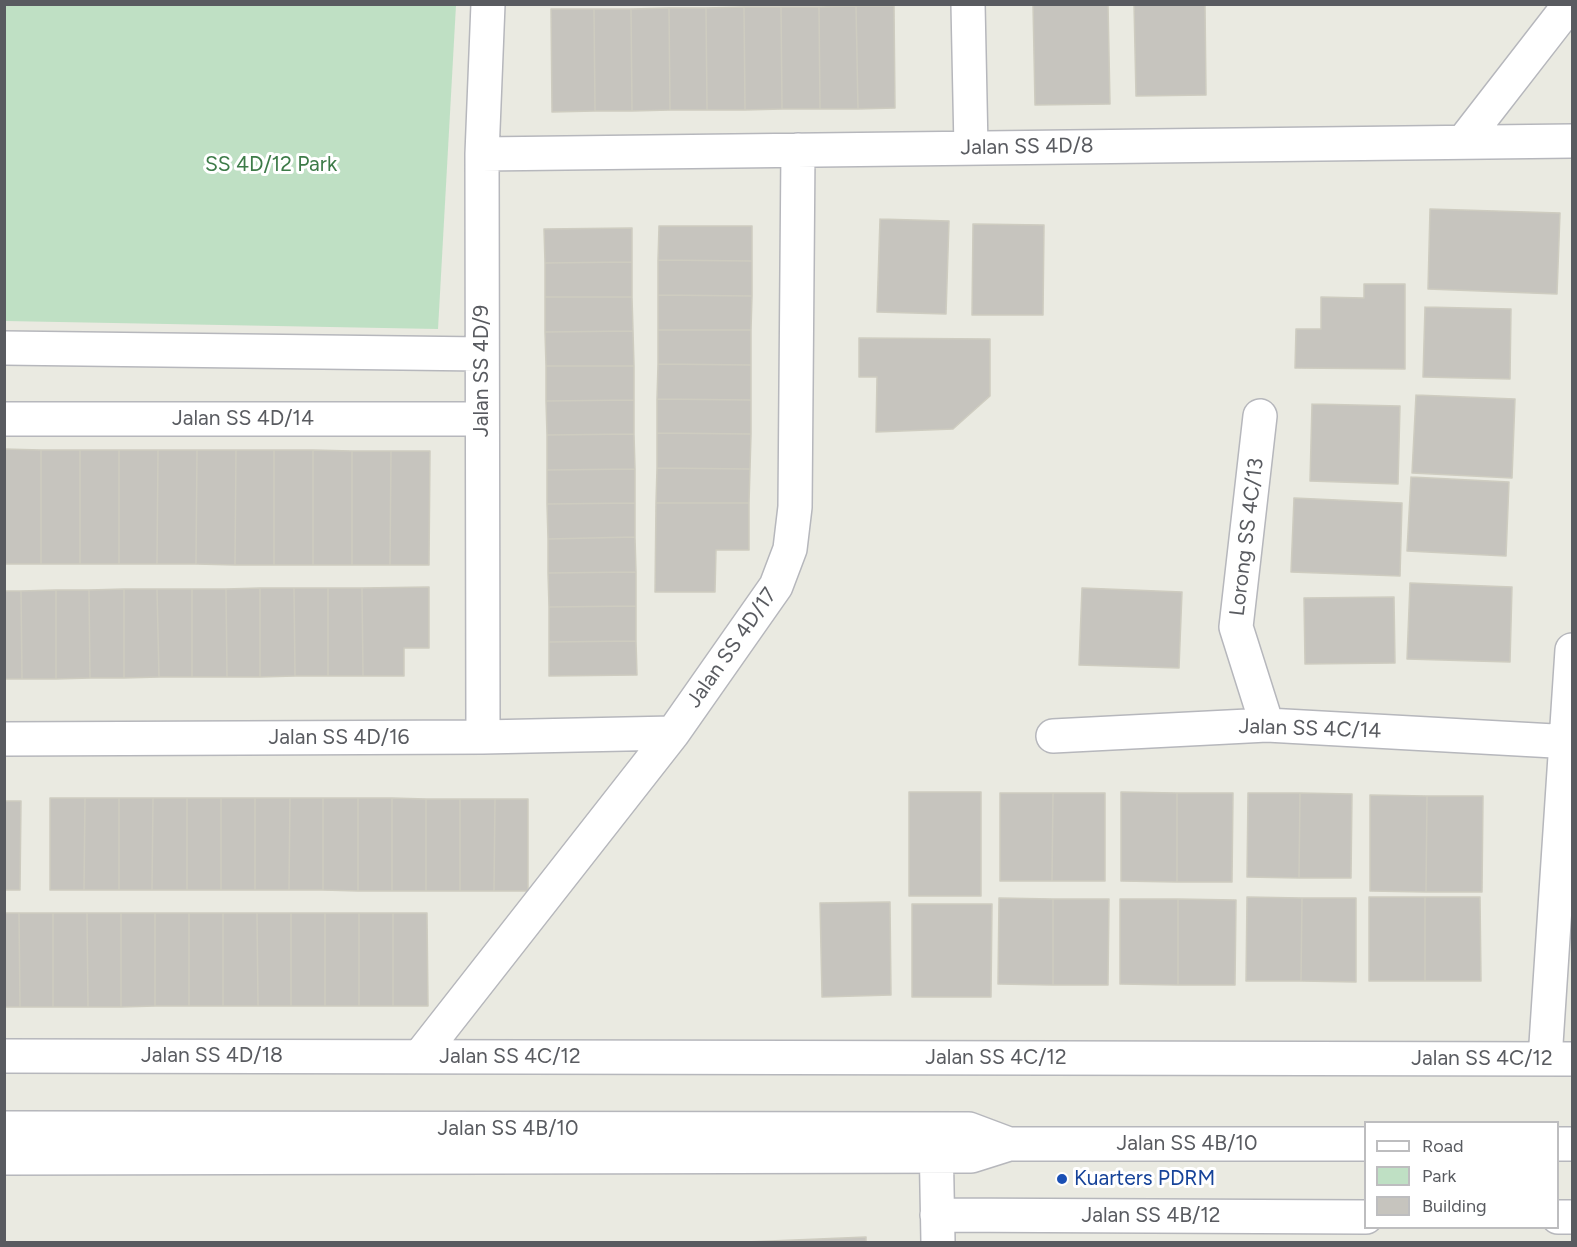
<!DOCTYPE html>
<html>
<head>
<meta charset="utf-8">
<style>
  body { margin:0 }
  #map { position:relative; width:1577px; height:1247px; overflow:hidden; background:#eaeae1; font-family:Figtree,sans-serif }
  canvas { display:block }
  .frame { position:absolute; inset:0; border:6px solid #595b60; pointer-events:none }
  .legend { position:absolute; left:1364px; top:1121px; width:195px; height:108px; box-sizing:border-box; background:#fff; border:2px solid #bdbdbf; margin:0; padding:8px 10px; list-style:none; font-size:18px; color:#595b60 }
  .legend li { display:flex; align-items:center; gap:12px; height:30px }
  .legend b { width:30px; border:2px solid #bdbdbf }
</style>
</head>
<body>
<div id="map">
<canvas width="1577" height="1247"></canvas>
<div class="frame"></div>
<ul class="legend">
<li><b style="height:8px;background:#fff"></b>Road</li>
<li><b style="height:16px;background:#bfe0c4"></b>Park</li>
<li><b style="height:16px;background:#c6c4be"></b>Building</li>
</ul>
</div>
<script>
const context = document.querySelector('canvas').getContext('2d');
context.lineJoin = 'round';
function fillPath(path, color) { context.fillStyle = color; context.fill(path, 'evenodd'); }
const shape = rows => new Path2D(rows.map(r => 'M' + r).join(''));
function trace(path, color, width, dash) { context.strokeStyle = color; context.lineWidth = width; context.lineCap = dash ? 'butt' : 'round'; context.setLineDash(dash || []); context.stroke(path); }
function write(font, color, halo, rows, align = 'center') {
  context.font = font + ' Figtree,sans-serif'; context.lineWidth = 6; context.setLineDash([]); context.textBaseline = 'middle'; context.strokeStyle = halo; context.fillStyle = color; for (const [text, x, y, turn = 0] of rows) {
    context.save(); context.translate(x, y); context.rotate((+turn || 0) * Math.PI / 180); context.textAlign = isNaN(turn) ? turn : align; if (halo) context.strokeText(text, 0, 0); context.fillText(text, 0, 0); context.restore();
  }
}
fillPath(shape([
  [5,4,456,5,438,329,5,321]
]), '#bfe0c4');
const building = shape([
  [1033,4,1108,4,1110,104,1035,105,1033,4],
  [1134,4,1205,4,1206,95,1136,96,1134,4],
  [856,6,894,6,895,108,858,109,856,6],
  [856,6,858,109,820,109,819,7,856,6],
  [744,7,781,7,782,109,745,110,744,7],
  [744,7,745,110,707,110,706,8,744,7],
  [781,7,819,7,820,109,782,109,781,7],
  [669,8,706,8,707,110,670,110,669,8],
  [669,8,670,110,632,111,631,9,669,8],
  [551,9,594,9,595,111,552,112,551,9],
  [594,9,631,9,632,111,595,111,594,9],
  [1430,209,1560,213,1557,294,1428,289,1430,209],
  [880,219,949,221,946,314,877,312,880,219],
  [973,224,1044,225,1043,315,972,315,973,224],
  [659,226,752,226,752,261,658,260,659,226],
  [632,228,632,262,545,263,544,229,632,228],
  [658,260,752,261,752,296,658,295,658,260],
  [632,262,632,297,545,297,545,263,632,262],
  [1364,284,1405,284,1405,369,1295,368,1296,329,1321,329,1321,297,1364,298,1364,284],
  [658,295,752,296,751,330,658,330,658,295],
  [545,297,632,297,633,331,545,332,545,297],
  [1425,307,1511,309,1510,379,1423,377,1425,307],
  [658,330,751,330,751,365,658,364,658,330],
  [633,331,634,366,546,366,545,332,633,331],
  [859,338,990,339,990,396,953,429,876,432,877,377,859,377,859,338],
  [658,364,751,365,751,400,657,399,658,364],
  [546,366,634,366,634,400,546,401,546,366],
  [1416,395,1515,399,1512,478,1412,473,1416,395],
  [657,399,751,400,751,434,657,433,657,399],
  [634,400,634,434,547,435,546,401,634,400],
  [1312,404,1400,406,1398,484,1310,481,1312,404],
  [657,433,751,434,750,469,657,468,657,433],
  [634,434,635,469,547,470,547,435,634,434],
  [4,449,41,450,41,564,4,564,4,449],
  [41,450,80,450,80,564,41,564,41,450],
  [80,450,119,450,119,564,80,564,80,450],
  [119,450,158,450,157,564,119,564,119,450],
  [158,450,197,450,196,564,157,564,158,450],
  [197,450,236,450,235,565,196,564,197,450],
  [236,450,274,450,274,565,235,565,236,450],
  [274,450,313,450,313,565,274,565,274,450],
  [313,450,352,451,352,565,313,565,313,450],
  [352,451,391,451,390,565,352,565,352,451],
  [391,451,430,451,429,565,390,565,391,451],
  [657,468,750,469,749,503,656,503,657,468],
  [635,469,635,503,547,504,547,470,635,469],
  [1411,477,1509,482,1506,556,1407,551,1411,477],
  [1294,498,1402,503,1400,576,1291,572,1294,498],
  [635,503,635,537,548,539,547,504,635,503],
  [656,503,749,503,749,550,716,550,715,592,655,592,656,503],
  [635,537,636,572,548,573,548,539,635,537],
  [636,572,636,606,549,607,548,573,636,572],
  [1410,583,1512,587,1510,662,1407,659,1410,583],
  [429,587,429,648,404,648,404,676,363,676,362,588,429,587],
  [260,588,294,588,295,676,260,677,260,588],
  [260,588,260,677,227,677,226,589,260,588],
  [294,588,328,588,328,676,295,676,294,588],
  [328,588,362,588,363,676,328,676,328,588],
  [1082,588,1182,592,1179,668,1079,665,1082,588],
  [124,589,157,589,159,677,124,678,124,589],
  [124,589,124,678,90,678,89,590,124,589],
  [157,589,192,589,192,677,159,677,157,589],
  [192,589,226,589,227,677,192,677,192,589],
  [56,590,89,590,90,678,56,679,56,590],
  [56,590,56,679,22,679,21,591,56,590],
  [4,591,21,591,22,679,4,679,4,591],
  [1394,597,1395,663,1305,664,1304,598,1394,597],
  [636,606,636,641,549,642,549,607,636,606],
  [636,641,637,675,549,676,549,642,636,641],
  [909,792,981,792,981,896,909,896,909,792],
  [1121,792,1177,793,1177,882,1121,881,1121,792],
  [1000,793,1053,793,1052,881,1000,881,1000,793],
  [1053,793,1105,793,1105,881,1052,881,1053,793],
  [1177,793,1233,793,1232,882,1177,882,1177,793],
  [1248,793,1300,793,1299,878,1247,877,1248,793],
  [1300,793,1352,794,1351,878,1299,878,1300,793],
  [1370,795,1427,796,1426,892,1370,891,1370,795],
  [1427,796,1483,796,1482,892,1426,892,1427,796],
  [50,798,85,798,84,890,50,890,50,798],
  [85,798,119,798,119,890,84,890,85,798],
  [119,798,153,798,152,890,119,890,119,798],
  [153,798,187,798,187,890,152,890,153,798],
  [187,798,221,798,221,890,187,890,187,798],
  [221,798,255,798,255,890,221,890,221,798],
  [255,798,290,798,289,890,255,890,255,798],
  [290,798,323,798,323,890,289,890,290,798],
  [323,798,358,798,358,891,323,890,323,798],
  [358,798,392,798,392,891,358,891,358,798],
  [392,798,426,799,426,891,392,891,392,798],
  [426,799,460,799,460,891,426,891,426,799],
  [460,799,495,799,494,891,460,891,460,799],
  [495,799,528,799,528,891,494,891,495,799],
  [4,801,21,801,20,890,4,890,4,801],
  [1247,897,1302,898,1301,981,1246,981,1247,897],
  [1369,897,1425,897,1425,981,1369,981,1369,897],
  [1425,897,1480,897,1481,981,1425,981,1425,897],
  [999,898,1053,899,1053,985,998,984,999,898],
  [1302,898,1356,898,1356,982,1301,981,1302,898],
  [1053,899,1109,899,1108,985,1053,985,1053,899],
  [1120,899,1178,899,1178,985,1120,984,1120,899],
  [1178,899,1236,900,1235,985,1178,985,1178,899],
  [890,902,891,995,822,997,820,903,890,902],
  [912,904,992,904,991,997,912,997,912,904],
  [4,913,19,913,20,1007,4,1007,4,913],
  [19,913,53,913,53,1007,20,1007,19,913],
  [53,913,87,913,88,1007,53,1007,53,913],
  [87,913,121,913,121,1007,88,1007,87,913],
  [121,913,155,913,155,1006,121,1007,121,913],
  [155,913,189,913,189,1006,155,1006,155,913],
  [189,913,223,913,223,1006,189,1006,189,913],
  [223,913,257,913,258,1006,223,1006,223,913],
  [257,913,291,913,291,1006,258,1006,257,913],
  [291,913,325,913,325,1006,291,1006,291,913],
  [325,913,359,913,359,1006,325,1006,325,913],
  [359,913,393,913,393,1006,359,1006,359,913],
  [393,913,427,913,428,1006,393,1006,393,913],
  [866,1237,866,1242,746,1242,866,1237]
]);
fillPath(building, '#c6c4be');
trace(building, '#ceccc0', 1.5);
const minor = shape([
  [968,4,971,148],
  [1463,142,1570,4],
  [482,154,1572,141],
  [4,348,482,354],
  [1260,416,1236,627,1267,725],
  [4,419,482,419],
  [1053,736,1267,725,1572,742],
  [483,737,482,154,488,4],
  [4,739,483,737,673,733],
  [4,1056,1572,1059],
  [420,1056,673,733,776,586,790,549,795,507,798,150],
  [1545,1059,1572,650],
  [4,1128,969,1129,1009,1144],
  [936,1135,938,1242],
  [1558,1144,1572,1144],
  [4,1158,971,1156,1009,1144,1366,1144],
  [937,1215,1366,1217],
  [1558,1217,1572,1217]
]);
trace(minor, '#b6b7bc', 36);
trace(minor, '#fff', 33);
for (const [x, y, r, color] of [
  [1062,1179,6,"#1a4fb4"]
]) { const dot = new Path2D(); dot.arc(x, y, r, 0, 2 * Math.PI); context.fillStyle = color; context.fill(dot); trace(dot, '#fff', 2); }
write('21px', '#595b60', '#fff', [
  ["Jalan SS 4D/8",1027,147,-1],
  ["Jalan SS 4D/9",482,371,-90],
  ["Jalan SS 4D/14",243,419],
  ["Lorong SS 4C/13",1247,537,-83],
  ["Jalan SS 4D/17",732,648,-55],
  ["Jalan SS 4C/14",1310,729,2],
  ["Jalan SS 4D/16",339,738],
  ["Jalan SS 4D/18",212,1056],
  ["Jalan SS 4C/12",510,1057],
  ["Jalan SS 4C/12",996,1058],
  ["Jalan SS 4C/12",1482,1059],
  ["Jalan SS 4B/10",508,1129],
  ["Jalan SS 4B/10",1187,1144],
  ["Jalan SS 4B/12",1151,1216]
]);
write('21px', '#3d7b48', '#fff', [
  ["SS 4D/12 Park",271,165]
]);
write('21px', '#164399', '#fff', [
  ["Kuarters PDRM",1074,1179]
], 'left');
</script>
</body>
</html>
